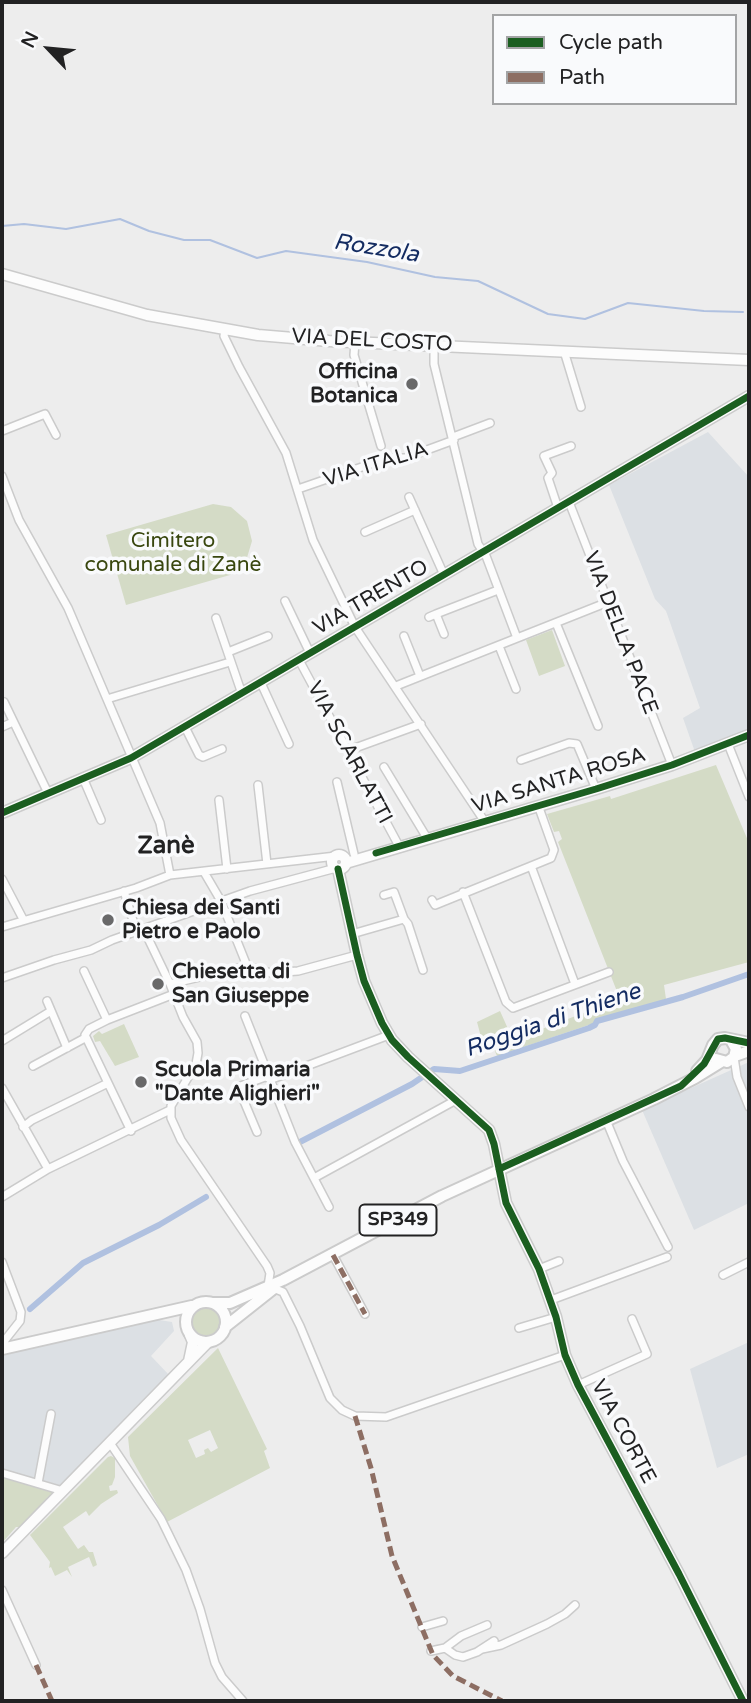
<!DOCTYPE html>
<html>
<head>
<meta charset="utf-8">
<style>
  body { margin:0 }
  #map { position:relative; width:751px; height:1703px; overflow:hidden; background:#ededed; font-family:"Varela Round",sans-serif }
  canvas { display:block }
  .frame { position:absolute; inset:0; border:4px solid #222223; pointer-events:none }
  .legend { position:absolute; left:492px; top:14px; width:245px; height:91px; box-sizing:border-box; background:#f9fafc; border:2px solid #a3a4a5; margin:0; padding:9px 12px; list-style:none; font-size:21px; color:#222223 }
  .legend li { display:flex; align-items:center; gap:14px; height:35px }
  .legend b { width:35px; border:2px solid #a3a4a5 }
  .north { position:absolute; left:14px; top:14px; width:70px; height:70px; -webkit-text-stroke:5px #f9fafc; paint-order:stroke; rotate:296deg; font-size:19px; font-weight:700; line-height:28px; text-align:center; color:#222223 }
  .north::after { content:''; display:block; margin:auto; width:24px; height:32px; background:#222223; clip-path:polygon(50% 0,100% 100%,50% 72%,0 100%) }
</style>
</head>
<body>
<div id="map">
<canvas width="751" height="1703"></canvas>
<div class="frame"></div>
<ul class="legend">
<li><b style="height:9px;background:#1b5e20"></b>Cycle path</li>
<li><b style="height:9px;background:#8d6e63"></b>Path</li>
</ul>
<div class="north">N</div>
</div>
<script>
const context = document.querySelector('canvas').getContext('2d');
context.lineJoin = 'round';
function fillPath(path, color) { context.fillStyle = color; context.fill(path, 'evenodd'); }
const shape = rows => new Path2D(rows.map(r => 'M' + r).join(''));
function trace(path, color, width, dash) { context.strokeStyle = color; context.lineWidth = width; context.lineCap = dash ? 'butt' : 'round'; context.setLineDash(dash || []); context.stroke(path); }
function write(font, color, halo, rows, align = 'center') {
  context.font = font + ' "Varela Round",sans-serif'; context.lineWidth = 7; context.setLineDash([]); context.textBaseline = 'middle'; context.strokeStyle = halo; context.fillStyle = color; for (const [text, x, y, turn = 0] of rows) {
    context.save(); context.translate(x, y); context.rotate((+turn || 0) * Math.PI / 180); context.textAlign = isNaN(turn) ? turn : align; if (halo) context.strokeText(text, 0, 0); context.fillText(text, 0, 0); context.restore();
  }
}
fillPath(shape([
  [708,432,749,477,749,730,695,752,683,718,700,708,666,611,655,599,609,485],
  [749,1062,749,1203,694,1230,642,1110],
  [153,1319,172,1322,174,1331,151,1356,170,1376,62,1486,2,1469,2,1355],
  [749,1342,749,1454,717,1468,690,1369]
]), '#dce0e4');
fillPath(shape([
  [213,504,231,507,247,521,252,541,246,561,230,575,126,605,106,535],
  [552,630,565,666,539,676,526,640],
  [716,765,749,843,749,962,664,985,666,999,497,1056,488,1035,481,1037,477,1022,500,1011,513,1040,620,999,558,842,562,839,559,831,554,832,547,814,610,796,611,799],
  [124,1024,139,1057,115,1066,100,1041,95,1042,93,1036,99,1031,102,1034],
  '190 1322a15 15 0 1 1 30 0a15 15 0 1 1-30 0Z',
  [218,1348,267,1449,264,1451,270,1468,167,1522,130,1456,128,1437],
  [210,1430,218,1448,211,1452,208,1448,204,1450,205,1454,196,1458,188,1440],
  [111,1456,115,1458,115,1477,112,1485,109,1486,110,1491,117,1490,118,1493,101,1504,89,1516,86,1511,63,1527,78,1549,84,1545,89,1552,93,1552,97,1565,93,1567,89,1557,68,1567,72,1577,67,1570,55,1576,51,1567,49,1568,50,1562,30,1535,108,1457],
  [2,1475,54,1491,54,1495,22,1527,16,1527,2,1543]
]), '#d4dbc6');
trace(shape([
  [2,226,24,224,66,229,120,219,149,231,184,240,210,240,257,258,286,251,367,262,435,277,478,281,548,314,585,319,628,303,704,311,743,312]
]), '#b0c1e0', 2);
trace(shape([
  [298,1143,412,1084,434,1069,460,1071,589,1028,595,1025,597,1021,683,997,749,974],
  [30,1309,83,1263,159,1225,206,1197]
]), '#b0c1e0', 6);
const street = shape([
  [225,329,224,336,239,367,286,453,313,540,355,627,485,822],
  [355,342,354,355,381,446],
  [434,345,434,364,478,544,486,556,517,638],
  [564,351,581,407],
  [2,431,45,414,56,435],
  [453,437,490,423],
  [2,476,19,520,68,608,160,823,170,875],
  [298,489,388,458,405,458,454,440],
  [409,497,444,575],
  [569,502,672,765],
  [558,508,548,478,552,473,544,456,571,446],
  [365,532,415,510],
  [285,601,310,653],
  [436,614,498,590],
  [429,617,436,614,444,634],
  [216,618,242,694],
  [556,623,598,726],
  [404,636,420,676],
  [499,646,516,689],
  [228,652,268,636],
  [299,660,399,846],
  [261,683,289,744],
  [396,686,608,602],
  [107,699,230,662],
  [4,702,48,793],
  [2,727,13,722],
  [185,727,199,755,203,757,222,749],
  [728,744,749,797],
  [355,748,421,724],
  [521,760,569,743,577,744,596,789],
  [384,767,427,838],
  [83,778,101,820],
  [337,782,354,854],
  [258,785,267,864],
  [219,800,227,869],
  [531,866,575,984],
  [204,872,221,901,247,966],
  [2,879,23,919],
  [124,891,135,927,145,932,170,984,183,1017,197,1042,198,1053,196,1064,171,1106,171,1118,181,1140,267,1266,270,1273,268,1286],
  [463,892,506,1002,513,1008,609,972],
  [384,895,394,892,404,919],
  [432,900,435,905,551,858,554,850,538,805],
  [2,927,136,888,170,875,336,856],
  [352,934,404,919,408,924,423,970],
  [84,971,107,1020],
  [2,978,54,960,91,950,112,940,250,891,336,868],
  [170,984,247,966,271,973,298,971,357,955],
  [47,1001,67,1048],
  [245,1016,295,1142,329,1207],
  [2,1041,51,1011],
  [734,1057,737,1077,749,1107],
  [33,1066,85,1038],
  [272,1079,389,1035],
  [2,1088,48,1169],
  [606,1120,623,1161,668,1247],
  [23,1127,32,1120,108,1083],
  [131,1131,85,1035,89,1029,107,1020,174,994],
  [257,1132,238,1087,265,1077,271,1079],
  [314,1178,456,1100],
  [2,1197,48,1169,170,1110],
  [333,1255,365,1314],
  [2,1262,21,1312,20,1321,5,1340,4,1348],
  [539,1269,559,1261],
  [723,1275,749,1262],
  [273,1288,283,1292,300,1326,330,1398,342,1410,355,1416,386,1417,565,1355],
  [551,1300,667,1257],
  [519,1328,556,1317],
  [578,1385,647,1354,632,1319],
  [110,1443,161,1519,186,1570,200,1609,215,1663,222,1677,243,1701],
  [2,1473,63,1491],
  [38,1483,51,1414],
  [2,1590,36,1665],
  [422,1627,443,1621],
  [445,1648,461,1636,487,1625],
  [482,1649,501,1645,547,1624,565,1614,575,1605],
  [431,1651,445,1648,455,1655,463,1657,477,1652,494,1641]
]);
const secondary = shape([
  [2,274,147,315,258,335,329,341,749,360],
  [2,813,131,758,749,396],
  '332 862a7 7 0 1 1 14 0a7 7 0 1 1-14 0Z',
  [346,863,596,789,672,765,749,735],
  [338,869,357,955,364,981,382,1023,392,1040,408,1057,489,1130,494,1144,506,1203,539,1269,556,1317,565,1355,578,1385,679,1574,743,1701],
  [189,1361,193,1342,190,1335],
  [2,1553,208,1342]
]);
const primary = shape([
  [735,1056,749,1051],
  [716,1059,727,1062,734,1057,736,1049,731,1040],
  [697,1071,707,1060,713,1045,718,1039,725,1038,749,1043],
  '186 1322a20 20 0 1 1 40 0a20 20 0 1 1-40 0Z',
  [213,1303,230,1303,283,1280,442,1196,654,1099,695,1078,721,1062],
  [225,1327,273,1289],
  [2,1349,192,1306]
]);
trace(street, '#cbcbcb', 10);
trace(secondary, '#cbcbcb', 13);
trace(primary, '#cbcbcb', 14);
trace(street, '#fcfcfc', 7);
trace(secondary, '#fcfcfc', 10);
trace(primary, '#fcfcfc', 10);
trace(shape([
  [333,1255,365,1314],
  [355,1416,371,1468,392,1556,433,1655,453,1676,502,1701],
  [36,1665,52,1701]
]), '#8d6e63', 5, [10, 5]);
trace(shape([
  [2,813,131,758,749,396],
  [376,853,596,789,672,765,749,735],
  [338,869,357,955,364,981,382,1023,392,1040,408,1057,489,1130,494,1144,506,1203,539,1269,556,1317,565,1355,578,1385,679,1574,743,1701],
  [499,1169,681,1086,704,1064,718,1039,725,1038,749,1043]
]), '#1b5e20', 7);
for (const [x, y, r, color] of [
  [412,384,7,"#69696a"],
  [108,920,7,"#69696a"],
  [158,984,7,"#69696a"],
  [141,1082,7,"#69696a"]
]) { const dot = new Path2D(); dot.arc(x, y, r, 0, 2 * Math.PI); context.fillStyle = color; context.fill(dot); trace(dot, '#f9fafc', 2.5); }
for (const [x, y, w] of [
  [398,1220,77]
]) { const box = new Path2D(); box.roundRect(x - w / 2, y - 15.5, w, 31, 5); context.fillStyle = '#f9fafc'; context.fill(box); trace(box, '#222223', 2); }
write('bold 19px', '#222223', null, [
  ["SP349",398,1220]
]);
write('21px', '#222223', '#f9fafc', [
  ["VIA DEL COSTO",372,341,3],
  ["VIA ITALIA",376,465,-17],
  ["VIA TRENTO",371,598,-30],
  ["VIA DELLA PACE",620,633,69],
  ["VIA SCARLATTI",349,753,62],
  ["VIA SANTA ROSA",559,781,-17],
  ["VIA CORTE",623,1432,62]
]);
write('bold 21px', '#222223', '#f9fafc', [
  ["Officina",398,372,"right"],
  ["Botanica",398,396,"right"],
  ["Chiesa dei Santi",122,908],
  ["Pietro e Paolo",122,932],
  ["Chiesetta di",172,972],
  ["San Giuseppe",172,996],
  ["Scuola Primaria",155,1070],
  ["\"Dante Alighieri\"",155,1094]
], 'left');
write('21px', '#39470f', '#f9fafc', [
  ["Cimitero",173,541],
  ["comunale di Zanè",173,565]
]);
write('italic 23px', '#142c62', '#f9fafc', [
  ["Rozzola",376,249,9],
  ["Roggia di Thiene",553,1021,-19]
]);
write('bold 24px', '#222223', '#f9fafc', [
  ["Zanè",166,847]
]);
</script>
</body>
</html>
